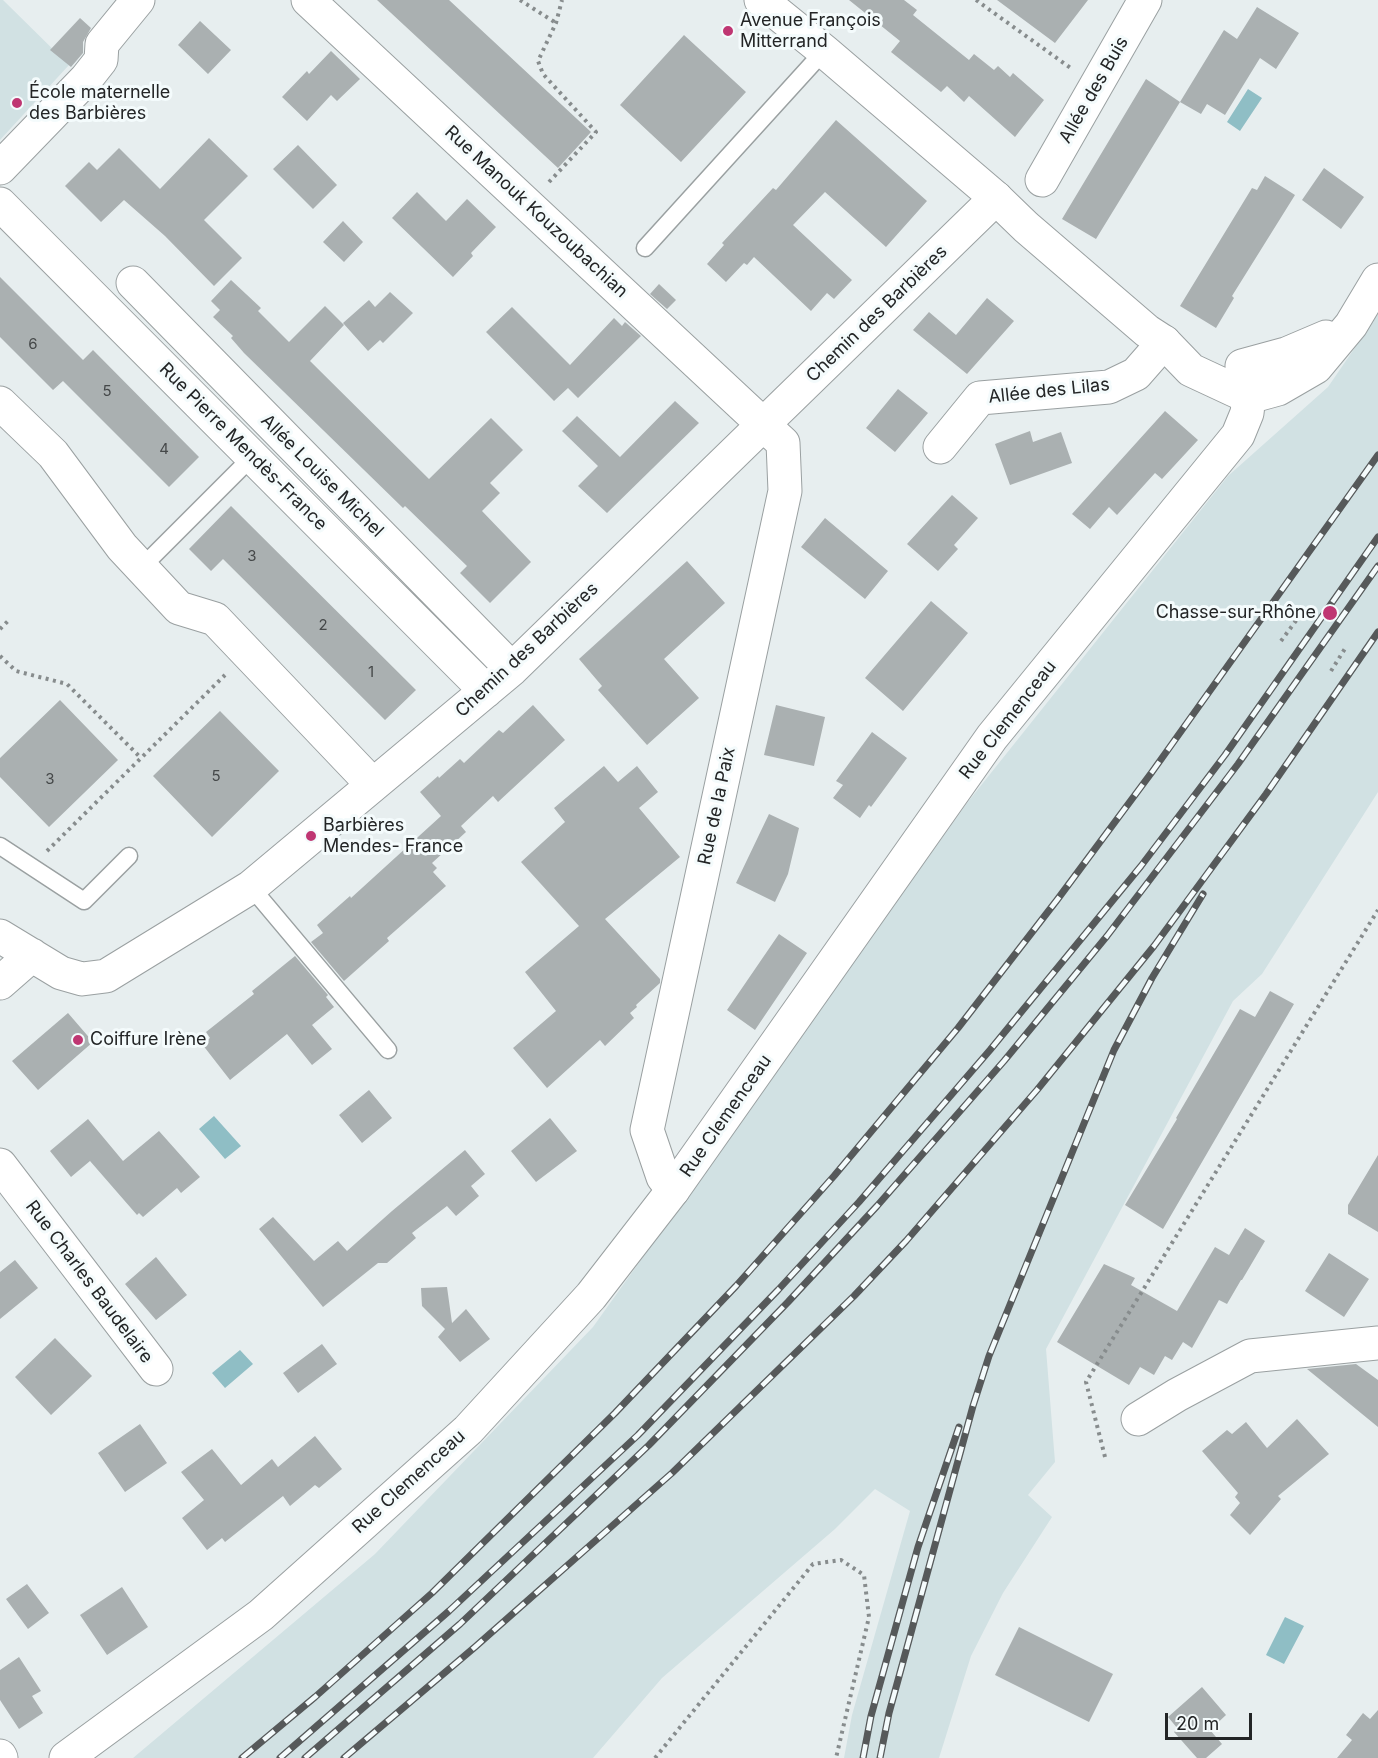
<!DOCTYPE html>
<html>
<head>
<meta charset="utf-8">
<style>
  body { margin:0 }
  #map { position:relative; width:1378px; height:1758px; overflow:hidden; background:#e7eeef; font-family:Inter,sans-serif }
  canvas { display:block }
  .scale { position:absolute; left:1165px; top:1713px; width:87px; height:27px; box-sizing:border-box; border:3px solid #232526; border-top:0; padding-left:8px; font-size:18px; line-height:21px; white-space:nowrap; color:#232526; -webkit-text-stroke:4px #f4fbfc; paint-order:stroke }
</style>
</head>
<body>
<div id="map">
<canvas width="1378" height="1758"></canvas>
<div class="scale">20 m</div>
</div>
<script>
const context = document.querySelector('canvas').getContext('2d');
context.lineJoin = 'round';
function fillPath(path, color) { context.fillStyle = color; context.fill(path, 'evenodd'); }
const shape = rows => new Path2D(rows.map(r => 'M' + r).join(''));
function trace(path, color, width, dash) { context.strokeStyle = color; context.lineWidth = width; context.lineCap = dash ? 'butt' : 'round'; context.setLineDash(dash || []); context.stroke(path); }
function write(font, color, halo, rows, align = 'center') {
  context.font = font + ' Inter,sans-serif'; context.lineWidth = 6; context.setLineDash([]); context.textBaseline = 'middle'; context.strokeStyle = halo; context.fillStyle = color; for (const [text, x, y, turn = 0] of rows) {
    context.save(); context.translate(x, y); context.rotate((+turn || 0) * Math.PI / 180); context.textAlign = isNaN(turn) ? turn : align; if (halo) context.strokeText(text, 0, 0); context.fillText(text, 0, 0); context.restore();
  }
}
fillPath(shape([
  [0,0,3,0,69,65,0,140],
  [1378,314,1378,792,1262,974,1233,1001,1046,1349,1055,1462,1028,1495,1052,1517,1003,1593,971,1656,939,1758,844,1758,852,1715,910,1511,875,1489,835,1529,662,1678,593,1758,133,1758,375,1554,593,1327,967,803,1228,476,1328,387]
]), '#d1e1e3');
fillPath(shape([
  [1248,89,1262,98,1240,131,1227,122],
  [214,1116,241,1146,225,1159,199,1129],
  [240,1350,253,1364,225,1388,212,1373],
  [1285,1617,1304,1626,1284,1664,1266,1655]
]), '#8fbec5');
fillPath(shape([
  [377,0,449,0,591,132,558,168],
  [849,0,904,0,917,10,913,15,969,60,974,54,994,70,998,66,1010,77,1013,73,1044,100,1015,137,969,96,964,102,947,86,941,92,891,52,900,41],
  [997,0,1088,0,1055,43],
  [1257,7,1299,33,1276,69,1260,58,1225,115,1207,104,1201,114,1180,102,1224,30,1237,39],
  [80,18,91,28,83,42,83,53,71,67,50,50],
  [200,21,231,50,208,74,178,45],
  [684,35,746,92,681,162,620,105],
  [331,51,360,79,337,101,331,95,307,121,282,97,307,71,309,74],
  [1146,79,1180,102,1096,239,1062,219],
  [836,120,927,201,886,247,825,192,793,225,852,280,834,299,827,293,811,311,754,257,747,265,744,263,726,282,707,264,724,245,722,243,773,188,776,190],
  [209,138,248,176,204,220,242,258,214,286,165,236,124,200,101,222,65,186,89,162,97,170,119,148,160,189],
  [298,145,337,185,313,209,273,169],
  [1324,168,1364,197,1341,229,1302,200],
  [1265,176,1295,195,1232,296,1234,298,1216,328,1180,306,1252,188,1257,190],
  [417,192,446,221,467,199,496,227,471,253,473,256,453,277,392,218],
  [343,221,363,242,344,262,323,242],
  [0,277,83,360,93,350,199,457,169,487,63,381,53,390,0,337],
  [231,280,261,308,258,311,289,342,325,306,344,325,310,361,429,479,491,418,523,450,490,483,500,493,482,511,531,562,490,603,460,573,467,566,405,506,403,508,244,353,231,338,233,336,213,317,220,310,211,301],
  [659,284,676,300,667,309,650,294],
  [390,292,413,313,383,343,380,340,368,351,343,323,369,300,375,307],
  [987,298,1014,321,967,374,913,330,929,312,956,335],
  [512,307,570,365,614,318,622,326,625,322,641,336,578,398,568,388,554,401,486,332],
  [898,389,928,413,895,452,866,428],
  [675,401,699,423,607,513,578,486,598,466,562,431,577,416,620,457],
  [1165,411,1198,440,1162,479,1155,473,1117,515,1109,507,1090,529,1072,514],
  [1030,431,1033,442,1061,432,1072,463,1010,485,995,444],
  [952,495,978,518,954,545,958,549,938,571,907,544],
  [231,506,416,690,385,720,223,559,211,571,189,549],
  [825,518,888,571,865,599,801,547],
  [687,561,725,603,664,659,699,698,647,745,598,690,602,686,579,659],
  [931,601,968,633,903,711,865,678],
  [60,700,118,760,49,827,0,777,0,758],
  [533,705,565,740,498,802,493,796,461,826,466,832,432,863,437,868,433,872,446,886,387,938,389,941,344,981,311,942,323,933,317,925,350,896,351,898,441,816,420,792,438,776,439,778,460,759,464,763,499,730,503,733],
  [776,705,825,717,814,766,764,755],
  [220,711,279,771,212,837,153,776],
  [872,732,907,758,871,807,869,805,860,818,833,798,843,785,836,781],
  [604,766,618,782,637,766,658,792,639,808,680,857,605,919,660,979,660,983,636,1005,637,1007,630,1013,634,1018,605,1046,600,1040,547,1088,513,1048,556,1011,525,972,579,926,521,862,565,822,554,808],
  [769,814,799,828,788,874,775,902,736,883],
  [779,934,807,953,755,1030,727,1010],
  [295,956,328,995,326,997,334,1007,312,1025,332,1049,312,1065,287,1034,230,1080,202,1044,210,1038,206,1032,254,994,252,991],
  [1270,991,1294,1004,1163,1229,1125,1205,1177,1119,1176,1118,1240,1009,1255,1017],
  [68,1013,93,1042,38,1090,12,1061],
  [369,1090,392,1118,362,1143,339,1115],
  [550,1118,577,1151,536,1182,511,1151],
  [88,1119,123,1161,159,1131,200,1177,181,1193,177,1188,143,1217,139,1213,137,1215,90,1161,71,1177,50,1151],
  [465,1150,485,1174,471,1186,479,1196,456,1216,447,1206,412,1233,416,1238,387,1263,378,1263,323,1307,259,1229,273,1217,314,1261,338,1241,347,1251,392,1211],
  [1378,1155,1378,1232,1348,1214,1348,1205],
  [1245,1228,1265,1241,1242,1280,1241,1280,1227,1304,1219,1300,1192,1348,1183,1342,1172,1360,1165,1356,1154,1375,1140,1367,1129,1385,1057,1342,1104,1264,1135,1278,1131,1285,1177,1311,1215,1247,1229,1255],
  [1329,1253,1369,1279,1344,1317,1305,1291],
  [156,1257,187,1295,156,1320,125,1284],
  [15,1260,38,1288,0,1319,0,1272],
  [447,1287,452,1323,466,1309,490,1339,460,1362,438,1337,445,1329,422,1306,421,1288],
  [55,1338,92,1376,51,1415,15,1377],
  [322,1344,337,1364,298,1393,283,1373],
  [1356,1364,1378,1380,1378,1427,1307,1369],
  [1297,1419,1329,1454,1278,1496,1281,1499,1250,1535,1230,1515,1240,1503,1235,1497,1238,1493,1202,1451,1227,1430,1232,1434,1246,1422,1267,1448],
  [140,1424,167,1463,125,1492,98,1453],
  [315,1436,342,1469,319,1488,315,1485,290,1506,283,1496,225,1542,222,1538,207,1550,182,1518,204,1500,181,1472,212,1449,241,1485,272,1459,278,1467],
  [27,1584,49,1613,28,1629,6,1599],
  [122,1587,148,1627,107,1655,80,1615],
  [1019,1627,1113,1674,1089,1722,995,1675],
  [19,1657,41,1691,32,1696,43,1713,19,1729,0,1700,0,1670],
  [1202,1687,1226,1715,1210,1730,1222,1744,1206,1758,1197,1758,1174,1732,1178,1729,1168,1717],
  [1378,1710,1378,1758,1337,1758,1352,1740,1346,1735,1363,1713,1370,1719]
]), '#aab0b1');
const lane = shape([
  [645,248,824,51],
  [141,568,252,457],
  [0,846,84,901,129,856],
  [251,887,388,1050]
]);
const street = shape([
  [308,0,783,443,785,491,647,1130,663,1177,673,1190],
  [0,168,86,79,101,60,102,44,138,0],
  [1042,180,1145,0],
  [0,204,486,691],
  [133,283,512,669],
  [0,403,53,454,122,547,179,608,215,619,373,785],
  [940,447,980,398,1109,387,1136,374,1164,342],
  [0,936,61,973,82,979,106,976,251,887,512,669,996,198],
  [0,983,32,955],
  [0,1165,156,1369],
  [1138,1419,1177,1395,1250,1356,1378,1343],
  [0,1756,1,1758]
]);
const secondary = shape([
  [761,0,824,51,996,198,1026,227,1147,331,1164,342,1191,370,1249,397,1278,389,1316,367,1351,325,1378,280],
  [1242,366,1286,354,1326,337],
  [66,1758,261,1615,468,1430,591,1296,673,1190,992,737,1238,435,1247,413,1251,380,1242,366]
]);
trace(lane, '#9aa0a1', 19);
trace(street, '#9aa0a1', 35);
trace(secondary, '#9aa0a1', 35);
trace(shape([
  [520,0,556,23],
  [976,0,1072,69],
  [549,182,596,132,543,74,538,61,556,23,562,0],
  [0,629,10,619],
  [1281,641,1298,618],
  [0,656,16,671,67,684,141,758],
  [1331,671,1346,647],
  [47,851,225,675],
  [1105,1457,1086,1382,1378,910],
  [655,1758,813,1564,841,1560,864,1575,869,1617,836,1758]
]), '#878c8d', 4, [3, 4.5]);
trace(lane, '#fff', 16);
trace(street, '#fff', 33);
trace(secondary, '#fff', 33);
const rail = shape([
  [242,1758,315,1697,432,1593,615,1413,736,1286,834,1176,958,1028,1057,900,1152,772,1378,455],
  [280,1758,449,1611,638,1435,778,1290,859,1202,990,1050,1141,866,1225,755,1378,537],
  [305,1758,460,1624,649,1445,788,1302,877,1206,1004,1061,1107,936,1238,764,1378,566],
  [344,1758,475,1647,672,1473,854,1296,906,1241,1037,1090,1154,946,1266,794,1378,632],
  [863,1758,871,1716,918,1547,959,1427],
  [880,1758,889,1713,973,1406,989,1356,1114,1050,1152,978,1203,894]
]);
trace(rail, '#56595a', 7);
trace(rail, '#f4fbfc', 4.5, [14]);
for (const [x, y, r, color] of [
  [728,31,6,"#bf3672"],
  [17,103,6,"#bf3672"],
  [1330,613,8,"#bf3672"],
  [311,836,6,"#bf3672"],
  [78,1040,6,"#bf3672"]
]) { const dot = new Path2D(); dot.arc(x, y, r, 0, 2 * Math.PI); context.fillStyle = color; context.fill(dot); trace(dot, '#f4fbfc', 2); }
write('15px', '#454849', null, [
  ["6",33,344],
  ["5",107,391],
  ["4",164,449],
  ["3",252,556],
  ["2",323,625],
  ["1",371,672],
  ["5",216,776],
  ["3",50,779]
]);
write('18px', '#232526', '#f4fbfc', [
  ["Avenue François",740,21],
  ["Mitterrand",740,42],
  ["École maternelle",29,93],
  ["des Barbières",29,114],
  ["Chasse-sur-Rhône",1316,613,"right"],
  ["Barbières",323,826],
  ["Mendes- France",323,847],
  ["Coiffure Irène",90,1040]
], 'left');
write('18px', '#232526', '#f4fbfc', [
  ["Allée des Buis",1094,90,-60],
  ["Rue Manouk Kouzoubachian",536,212,43],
  ["Chemin des Barbières",877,314,-44],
  ["Allée des Lilas",1049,391,-6],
  ["Rue Pierre Mendès-France",243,447,45],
  ["Allée Louise Michel",322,476,45],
  ["Chemin des Barbières",527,650,-43],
  ["Rue Clemenceau",1008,720,-52],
  ["Rue de la Paix",717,806,-78],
  ["Rue Clemenceau",726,1116,-55],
  ["Rue Charles Baudelaire",89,1282,53],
  ["Rue Clemenceau",409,1482,-42]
]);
</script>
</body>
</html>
